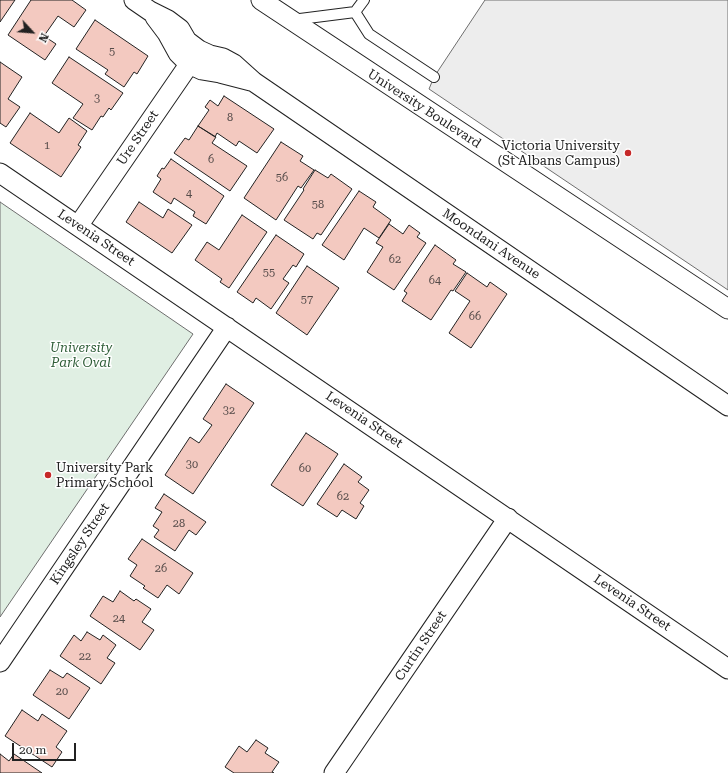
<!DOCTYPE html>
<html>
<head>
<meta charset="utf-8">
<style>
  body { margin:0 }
  #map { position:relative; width:728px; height:773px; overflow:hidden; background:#fff; font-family:"Roboto Serif",serif }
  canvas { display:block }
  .north { position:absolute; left:12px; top:12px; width:40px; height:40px; -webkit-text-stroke:3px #fff; paint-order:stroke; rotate:116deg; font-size:11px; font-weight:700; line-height:16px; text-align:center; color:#222 }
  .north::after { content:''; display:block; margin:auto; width:14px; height:18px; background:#222; clip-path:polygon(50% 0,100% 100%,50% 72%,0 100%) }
  .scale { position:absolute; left:12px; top:743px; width:64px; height:18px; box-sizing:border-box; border:2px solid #222; border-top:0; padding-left:5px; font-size:12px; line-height:14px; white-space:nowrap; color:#222; -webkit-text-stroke:3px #fff; paint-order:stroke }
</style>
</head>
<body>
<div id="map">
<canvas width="728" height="773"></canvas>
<div class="north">N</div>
<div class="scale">20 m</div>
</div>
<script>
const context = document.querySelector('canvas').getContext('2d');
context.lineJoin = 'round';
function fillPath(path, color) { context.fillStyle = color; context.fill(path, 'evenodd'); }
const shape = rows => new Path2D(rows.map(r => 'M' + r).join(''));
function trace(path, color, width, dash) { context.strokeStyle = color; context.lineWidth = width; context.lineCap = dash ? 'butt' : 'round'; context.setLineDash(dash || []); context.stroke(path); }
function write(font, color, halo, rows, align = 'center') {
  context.font = font + ' "Roboto Serif",serif'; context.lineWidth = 3; context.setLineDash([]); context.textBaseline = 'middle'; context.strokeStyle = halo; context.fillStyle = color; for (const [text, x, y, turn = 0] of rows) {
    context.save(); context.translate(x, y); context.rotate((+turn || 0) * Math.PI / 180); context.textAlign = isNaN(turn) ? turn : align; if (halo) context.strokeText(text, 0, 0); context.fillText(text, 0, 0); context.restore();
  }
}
const green = shape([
  [0,202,193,334,0,617,0,202]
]);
fillPath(green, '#e0efe3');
trace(green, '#6f6f6f', 1);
const parking = shape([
  [485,0,728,0,728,290,429,89,434,77,485,0]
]);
fillPath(parking, '#ededed');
trace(parking, '#6f6f6f', 1);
const building = shape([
  [0,0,15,0,0,22,0,0],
  [31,0,72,0,86,10,74,27,58,16,44,36,56,44,45,60,8,35,31,0],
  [95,20,148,56,137,74,134,72,124,87,105,74,108,70,76,49,95,20],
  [69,57,123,93,111,110,109,108,103,117,101,116,92,130,73,118,83,104,52,83,69,57],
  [0,62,22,77,8,99,20,107,6,127,0,123,0,62],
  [224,96,274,129,257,153,239,141,236,146,217,133,215,137,198,126,209,110,205,107,210,100,218,106,224,96],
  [30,113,59,133,69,118,87,131,78,145,81,147,61,177,10,143,30,113],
  [198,126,216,137,212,143,247,166,230,191,174,153,185,138,189,140,198,126],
  [281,142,303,156,300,161,314,170,301,188,298,186,276,220,244,198,281,142],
  [171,159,224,196,206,224,193,216,195,212,174,198,171,204,153,192,161,179,157,176,162,168,164,169,171,159],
  [315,170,328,178,331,174,352,189,321,235,317,233,313,239,284,220,304,190,303,189,315,170],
  [359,191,376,202,373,207,391,220,379,238,364,228,344,260,322,245,359,191],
  [139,202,163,218,168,209,192,225,172,253,126,222,139,202],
  [242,215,267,232,229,288,220,282,222,279,195,260,207,242,219,250,242,215],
  [389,224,403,234,409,225,420,233,417,237,426,243,394,290,367,272,383,247,376,243,389,224],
  [276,235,304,254,296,267,293,265,283,279,289,283,271,309,256,298,253,303,237,292,276,235],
  [435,245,456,260,453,264,466,272,453,291,451,290,431,320,402,301,407,293,404,291,435,245],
  [307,266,339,288,307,335,276,313,307,266],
  [467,273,487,287,490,282,507,294,471,348,449,333,470,301,455,291,467,273],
  [226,384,254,403,193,494,165,475,190,437,199,443,212,425,203,419,226,384],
  [306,433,338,454,303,506,271,485,306,433],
  [344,464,362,477,358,482,369,490,360,503,364,506,356,519,342,510,337,517,317,504,344,464],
  [164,494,206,522,196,535,189,530,175,551,154,537,159,530,153,526,162,512,155,508,164,494],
  [142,539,193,573,179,594,167,585,158,598,143,588,145,586,130,576,137,565,128,559,142,539],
  [120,591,134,601,136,599,151,609,142,622,154,630,140,650,90,616,103,596,113,602,120,591],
  [87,632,100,640,103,635,116,645,107,658,115,663,101,684,60,656,74,635,81,641,87,632],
  [50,670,63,678,67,673,90,688,69,719,33,695,50,670],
  [22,710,38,721,42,714,67,731,56,747,62,752,52,767,5,736,22,710],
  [256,740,268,748,265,753,279,762,272,772,274,773,234,773,225,767,239,746,247,752,256,740],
  [0,754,9,761,14,754,42,773,0,773,0,754]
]);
fillPath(building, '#f3c9c0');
trace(building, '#222', 1);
const service = shape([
  [355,12,369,34,434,77],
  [292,20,355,12,364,0]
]);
const minor = shape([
  [134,0,150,11,168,20,180,29,187,41,199,50,210,55,223,58,234,64,254,82,728,406],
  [261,0,728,309],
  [155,17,167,33,178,53,189,64,202,70,220,73,251,81],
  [0,173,728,669],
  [78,226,199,50],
  [0,662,227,327],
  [334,773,508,518]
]);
trace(service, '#222', 12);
trace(minor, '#222', 21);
trace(service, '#fff', 10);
trace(minor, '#fff', 19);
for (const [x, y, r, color] of [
  [628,153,4,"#c62828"],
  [48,475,4,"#c62828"]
]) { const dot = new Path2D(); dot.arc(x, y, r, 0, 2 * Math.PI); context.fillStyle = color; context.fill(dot); trace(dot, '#fff', 1.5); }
write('11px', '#564c4a', null, [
  ["5",112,52],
  ["3",97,99],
  ["8",230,118],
  ["1",47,146],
  ["6",211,160],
  ["56",282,178],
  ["4",189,194],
  ["58",318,205],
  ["62",395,260],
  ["55",269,273],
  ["64",435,281],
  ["57",307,300],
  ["66",475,317],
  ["32",229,411],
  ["30",192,465],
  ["60",305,469],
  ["62",343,497],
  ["28",179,524],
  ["26",161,569],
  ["24",119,619],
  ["22",85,657],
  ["20",62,692]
]);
write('13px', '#222', '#fff', [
  ["University Boulevard",424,109,33],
  ["Ure Street",138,138,-56],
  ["Levenia Street",96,238,34],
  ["Moondani Avenue",491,244,34],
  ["Levenia Street",364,420,34],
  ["Kingsley Street",80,544,-56],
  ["Levenia Street",632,603,34],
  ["Curtin Street",421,646,-56]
]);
write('13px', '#222', '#fff', [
  ["Victoria University",620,146],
  ["(St Albans Campus)",620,161],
  ["University Park",56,468,"left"],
  ["Primary School",56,483,"left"]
], 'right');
write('italic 13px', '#2f5e38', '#fff', [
  ["University",81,348],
  ["Park Oval",81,363]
]);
</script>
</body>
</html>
